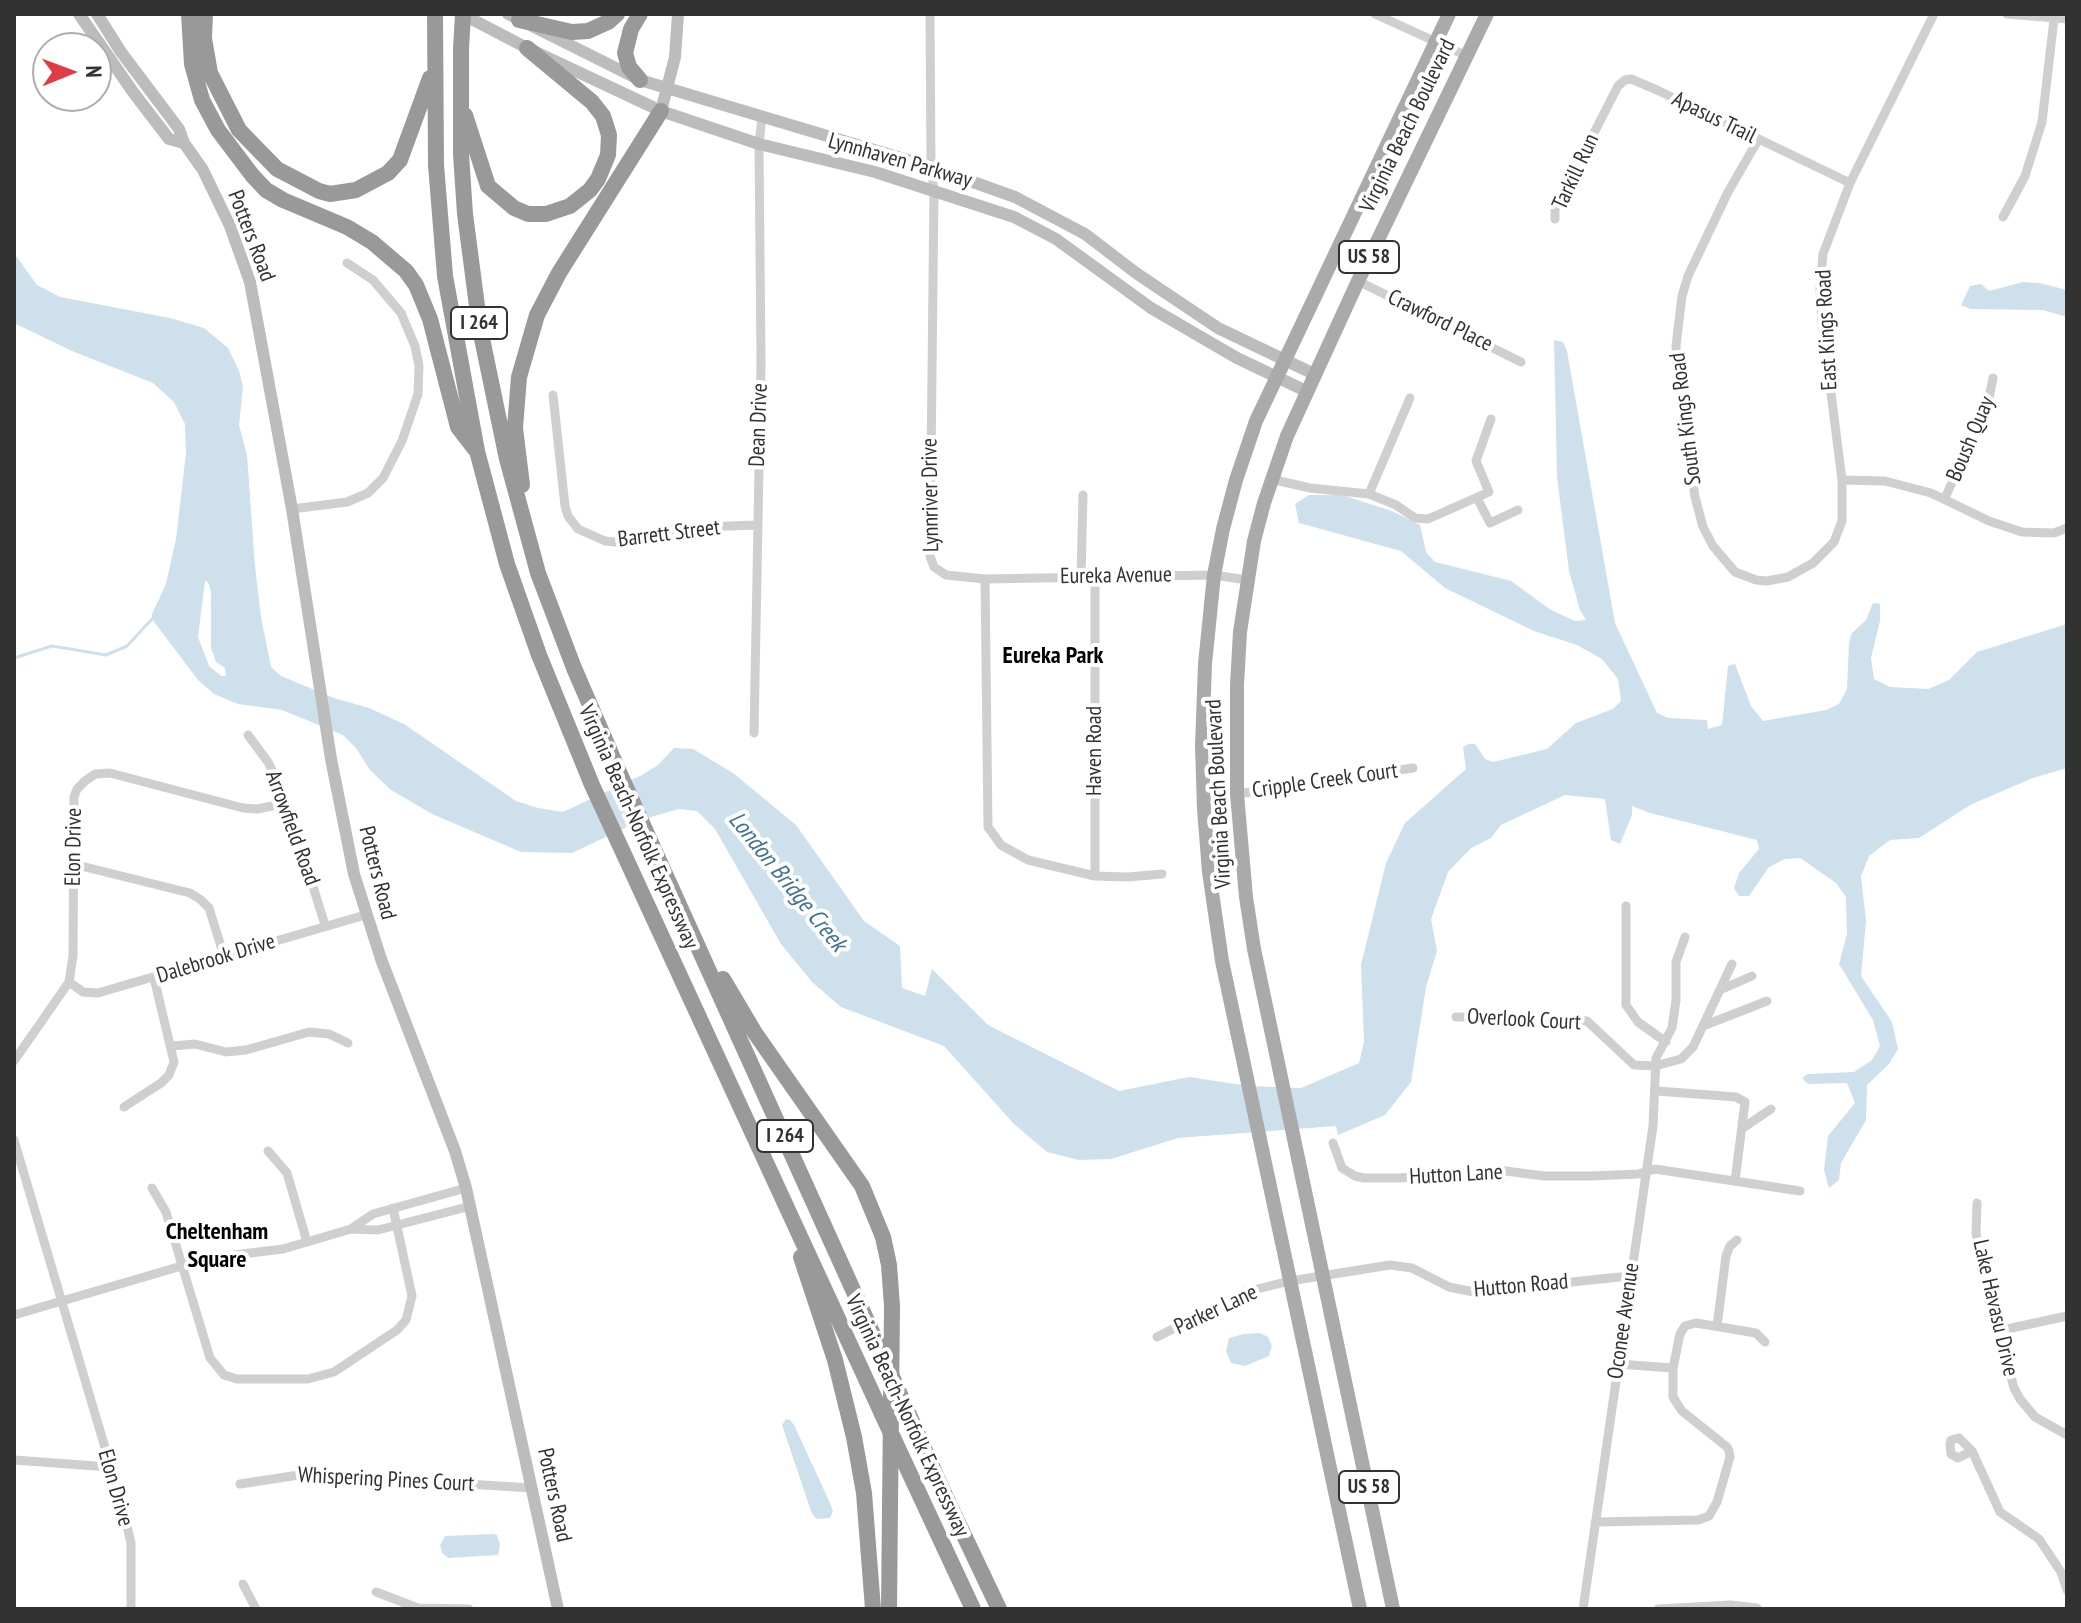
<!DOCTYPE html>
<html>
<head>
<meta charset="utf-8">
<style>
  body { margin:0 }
  #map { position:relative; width:2081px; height:1623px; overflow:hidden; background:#fff; font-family:"PT Sans Narrow",sans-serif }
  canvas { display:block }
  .frame { position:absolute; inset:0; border:16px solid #323232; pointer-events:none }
  .north { position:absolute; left:32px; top:32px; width:80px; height:80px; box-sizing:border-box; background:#fff; border:2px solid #adadad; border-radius:50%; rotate:89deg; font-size:22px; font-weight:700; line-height:32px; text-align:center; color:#323232 }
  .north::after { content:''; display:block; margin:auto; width:28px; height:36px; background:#e13b46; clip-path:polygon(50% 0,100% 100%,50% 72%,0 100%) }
</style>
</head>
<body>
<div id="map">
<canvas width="2081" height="1623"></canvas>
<div class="frame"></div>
<div class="north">N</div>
</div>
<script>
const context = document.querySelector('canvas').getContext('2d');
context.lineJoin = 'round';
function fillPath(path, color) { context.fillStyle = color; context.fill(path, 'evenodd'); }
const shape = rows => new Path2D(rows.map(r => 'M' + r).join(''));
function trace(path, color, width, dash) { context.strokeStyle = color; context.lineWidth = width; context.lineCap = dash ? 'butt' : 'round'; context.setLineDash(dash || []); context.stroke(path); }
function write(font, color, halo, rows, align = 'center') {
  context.font = font + ' "PT Sans Narrow",sans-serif'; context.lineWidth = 8; context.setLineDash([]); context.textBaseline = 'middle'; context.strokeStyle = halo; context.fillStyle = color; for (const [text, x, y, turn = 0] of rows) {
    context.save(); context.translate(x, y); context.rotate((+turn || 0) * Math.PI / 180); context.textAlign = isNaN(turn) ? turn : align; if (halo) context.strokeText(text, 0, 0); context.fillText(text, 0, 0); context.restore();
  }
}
fillPath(shape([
  [14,253,37,285,60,297,170,318,204,328,228,348,239,371,243,386,239,425,247,455,255,566,261,617,271,667,281,676,334,698,369,708,404,724,516,801,538,808,563,812,642,775,658,765,674,748,693,749,733,773,796,825,864,921,900,946,902,988,925,996,932,969,988,1025,1119,1091,1189,1077,1248,1086,1301,1088,1359,1063,1364,1042,1361,965,1386,863,1405,823,1466,769,1463,747,1469,744,1475,744,1485,759,1493,762,1547,749,1576,723,1613,709,1621,701,1618,679,1602,659,1577,645,1534,631,1445,588,1401,551,1299,523,1295,504,1309,495,1342,495,1392,511,1420,525,1426,552,1435,562,1511,581,1551,610,1575,621,1586,620,1580,610,1569,571,1557,477,1554,340,1563,342,1567,351,1615,623,1657,713,1668,718,1707,720,1708,729,1722,725,1728,666,1735,664,1751,706,1763,721,1826,710,1839,704,1847,689,1849,642,1852,633,1866,620,1873,603,1880,604,1880,621,1871,658,1874,679,1890,687,1928,689,1949,680,1977,652,2067,624,2067,768,2033,778,1970,805,1919,838,1890,840,1869,856,1861,876,1866,921,1861,976,1892,1022,1898,1049,1889,1064,1867,1085,1866,1120,1841,1163,1839,1180,1829,1188,1824,1170,1828,1136,1855,1103,1847,1083,1808,1084,1802,1078,1808,1074,1854,1072,1872,1060,1880,1046,1873,1020,1839,964,1847,934,1846,897,1836,883,1800,858,1785,859,1769,867,1749,896,1739,896,1734,888,1739,873,1759,849,1757,840,1650,813,1632,806,1632,815,1620,844,1611,840,1605,799,1565,795,1501,825,1491,838,1471,848,1448,872,1431,919,1437,951,1426,987,1411,1082,1385,1115,1338,1135,1336,1126,1178,1138,1111,1159,1079,1160,1047,1152,1014,1124,944,1046,841,1007,812,982,781,944,715,829,697,811,679,809,644,819,572,853,521,852,432,814,391,790,370,770,356,748,343,735,282,710,238,704,214,694,198,680,152,619,152,614,166,584,176,539,186,453,185,424,174,402,153,383,72,351,14,323],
  [205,581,208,582,211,592,211,648,216,662,225,668,226,676,221,676,209,666,198,637],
  [2023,282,2039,283,2067,290,2067,317,2043,310,1970,309,1961,305,1970,286,1981,284,1989,291],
  [1244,1334,1260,1333,1268,1337,1272,1346,1269,1356,1245,1366,1231,1363,1226,1351,1229,1338],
  [786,1419,790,1420,794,1425,830,1503,833,1511,830,1518,817,1519,812,1514,782,1425],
  [493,1534,497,1535,500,1544,498,1555,448,1558,442,1553,440,1545,445,1536]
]), '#cee0ec');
trace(shape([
  [14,658,52,646,106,655,127,646,152,619]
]), '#cee0ec', 3);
trace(shape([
  [930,14,931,167,934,190,930,556,934,567,946,575,985,579,988,827,1001,845,1028,860,1095,876,1128,877,1162,874],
  [1375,14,1467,56],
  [2007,14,2067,19],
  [1758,140,1728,192,1688,276,1682,296,1676,346,1678,379,1695,497,1703,527,1713,546,1735,572,1756,580,1767,581,1788,577,1813,563,1834,542,1842,521,1842,480,1822,322,1820,289,1823,254,1850,183,1934,14],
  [2003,217,2025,176,2042,122,2054,19],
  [1555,219,1555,209,1618,86,1625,80,1631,79,1657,90,1850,183],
  [1358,281,1521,362],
  [553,395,565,506,568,516,578,529,605,541,626,543,649,539,668,530,679,528,756,525],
  [1271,479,1310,488,1369,494,1396,505,1415,518,1428,519,1489,492,1476,461,1491,419],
  [1842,480,1885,481,1931,493,1989,521,2022,532,2054,533,2067,528],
  [1369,494,1410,398],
  [1477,498,1490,523,1518,510],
  [1945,498,1988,403,1993,378],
  [292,509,347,502,368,493,383,478,402,441,418,394,419,366,415,346,401,313,373,280,347,263],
  [1095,577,1095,876],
  [1081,578,1083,495],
  [985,579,1214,575,1247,580],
  [754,733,761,363,759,144,762,117],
  [248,735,268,762,287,803,325,925],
  [1237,794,1413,768],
  [73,864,190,893,201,900,209,908,224,956],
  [1626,906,1626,1005,1638,1022,1666,1042],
  [69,982,83,992,98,993,365,915],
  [1720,990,1752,976],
  [1456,1017,1540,1017,1587,1021,1634,1065,1655,1066,1681,1059,1693,1047,1732,964],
  [1703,1026,1767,1001],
  [172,1046,195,1044,226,1052,246,1050,309,1032,329,1034,348,1043],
  [14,1061,69,982,73,956,74,797,77,789,85,781,95,774,110,773,243,808,257,809,287,803],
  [1657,1091,1736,1097,1745,1102,1735,1181],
  [124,1107,161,1083,169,1075,174,1062,154,978],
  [1743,1128,1771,1109],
  [14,1140,122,1505,131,1543,131,1609],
  [1333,1143,1342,1168,1355,1176,1364,1178,1400,1178,1498,1170,1544,1176,1591,1176,1638,1174,1655,1169,1800,1191],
  [268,1151,287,1173,307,1242],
  [152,1188,166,1212,210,1358,224,1375,237,1379,308,1379,334,1372,397,1330,406,1320,412,1296,393,1208],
  [1977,1203,1976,1233,1998,1331,2014,1388,2020,1399,2035,1417,2067,1435],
  [351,1229,373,1214,466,1188],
  [14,1315,209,1258,283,1249,351,1229,378,1230,471,1206],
  [1717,1326,1726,1256,1730,1246,1737,1240],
  [1998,1331,2067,1316],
  [1157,1337,1245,1292,1290,1281,1390,1265,1412,1268,1449,1287,1474,1292,1630,1276],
  [1618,1364,1673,1368],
  [1959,1438,1972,1451,1958,1458,1951,1454,1950,1445,1951,1440,1959,1438],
  [1972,1451,2000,1512,2039,1539,2061,1572,2067,1590],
  [14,1460,109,1467],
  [240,1484,305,1474,532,1488],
  [1595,1522,1698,1520,1709,1516,1717,1502,1730,1457,1729,1451,1727,1447,1682,1411,1673,1397,1673,1368,1680,1334,1685,1326,1696,1323,1756,1333,1765,1342],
  [243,1584,256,1609],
  [376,1592,418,1608,469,1609],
  [1583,1609,1653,1126,1656,1058,1672,1028,1676,1000,1676,962,1685,937],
  [1658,1609,1731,1605,1757,1608]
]), '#cfcfcf', 9);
trace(shape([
  [79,14,133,92,169,139,184,143],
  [97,14,121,52,179,129,184,143,203,170,230,226,250,282,292,509,331,759,354,874,381,959,455,1151,466,1188,558,1609],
  [462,14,527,48,661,111,759,144,875,172,1014,217,1056,239,1151,308,1237,358,1306,391],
  [508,14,640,80,931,167,1015,197,1085,234,1136,273,1218,328,1314,374],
  [661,111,675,57,678,14]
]), '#bcbcbc', 12);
trace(shape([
  [1360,1609,1222,961,1209,872,1204,809,1202,746,1205,664,1214,575,1223,529,1236,480,1256,421,1449,14],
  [1393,1609,1254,949,1246,897,1237,794,1237,685,1240,632,1254,541,1264,503,1287,436,1358,281,1487,14]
]), '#aaa', 14);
trace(shape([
  [189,14,192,64,202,100,218,130,252,175,266,190,283,200,347,227,372,242,406,271,416,285,430,319,458,427,475,449],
  [205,14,204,38,210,73,239,130,277,169,319,191,330,194,356,190,388,173,400,160,430,78],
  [435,14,436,165,445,276,477,451,507,564,539,655,592,785,882,1414],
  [640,14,631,29,625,53,629,67,640,80],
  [519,20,572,32,588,31,608,22,617,14],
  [461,49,461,154,465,214,480,329,507,459,538,573,574,668,619,772,882,1354],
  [465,115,488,186,514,208,528,214,546,214,570,206,590,190,598,179,608,155,609,135,603,116,592,102,527,48],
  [522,485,515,428,519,377,537,315,559,273,661,111],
  [723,979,755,1033,862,1186,883,1237,889,1265,892,1306,889,1609],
  [801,1257,835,1360,854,1437,864,1493,873,1609],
  [943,1491,999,1609],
  [944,1547,973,1609]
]), '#999', 16);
trace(shape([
  [461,49,463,14],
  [882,1354,943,1491],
  [882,1414,944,1547]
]), '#999', 16);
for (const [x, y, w] of [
  [1369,257,60],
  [479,323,56],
  [785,1136,56],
  [1369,1487,60]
]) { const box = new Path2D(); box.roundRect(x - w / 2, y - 16, w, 32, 6); context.fillStyle = '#fff'; context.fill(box); trace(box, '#323232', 2); }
write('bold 20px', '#323232', null, [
  ["US 58",1369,257],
  ["I 264",479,323],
  ["I 264",785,1136],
  ["US 58",1369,1487]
]);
write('22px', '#323232', '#fff', [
  ["Apasus Trail",1714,118,26],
  ["Virginia Beach Boulevard",1408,126,-64],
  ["Lynnhaven Parkway",900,161,16],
  ["Tarkill Run",1576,172,-65],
  ["Potters Road",251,236,69],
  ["Crawford Place",1440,321,26],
  ["East Kings Road",1827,330,-93],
  ["South Kings Road",1686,419,-97],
  ["Dean Drive",759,425,-88],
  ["Boush Quay",1971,439,-67],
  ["Lynnriver Drive",931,495,-91],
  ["Barrett Street",669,534,-7],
  ["Eureka Avenue",1116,576,-1],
  ["Haven Road",1095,751,-90],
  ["Cripple Creek Court",1325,781,-8],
  ["Virginia Beach Boulevard",1219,794,-93],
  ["Virginia Beach-Norfolk Expressway",638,827,66],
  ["Arrowfield Road",292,828,70],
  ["Elon Drive",74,847,-89],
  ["Potters Road",377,873,76],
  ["Dalebrook Drive",216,959,-17],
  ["Overlook Court",1524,1020,3],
  ["Hutton Lane",1456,1175,-3],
  ["Hutton Road",1521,1286,-5],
  ["Lake Havasu Drive",1995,1308,77],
  ["Parker Lane",1216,1310,-25],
  ["Oconee Avenue",1624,1321,-82],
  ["Virginia Beach-Norfolk Expressway",907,1416,65],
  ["Whispering Pines Court",386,1480,3],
  ["Elon Drive",115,1488,74],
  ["Potters Road",554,1495,78]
]);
write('bold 24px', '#000', '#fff', [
  ["Eureka Park",1053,656],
  ["Cheltenham",217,1232],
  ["Square",217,1260]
]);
write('italic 24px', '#417292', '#fff', [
  ["London Bridge Creek",787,882,51]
]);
</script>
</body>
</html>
